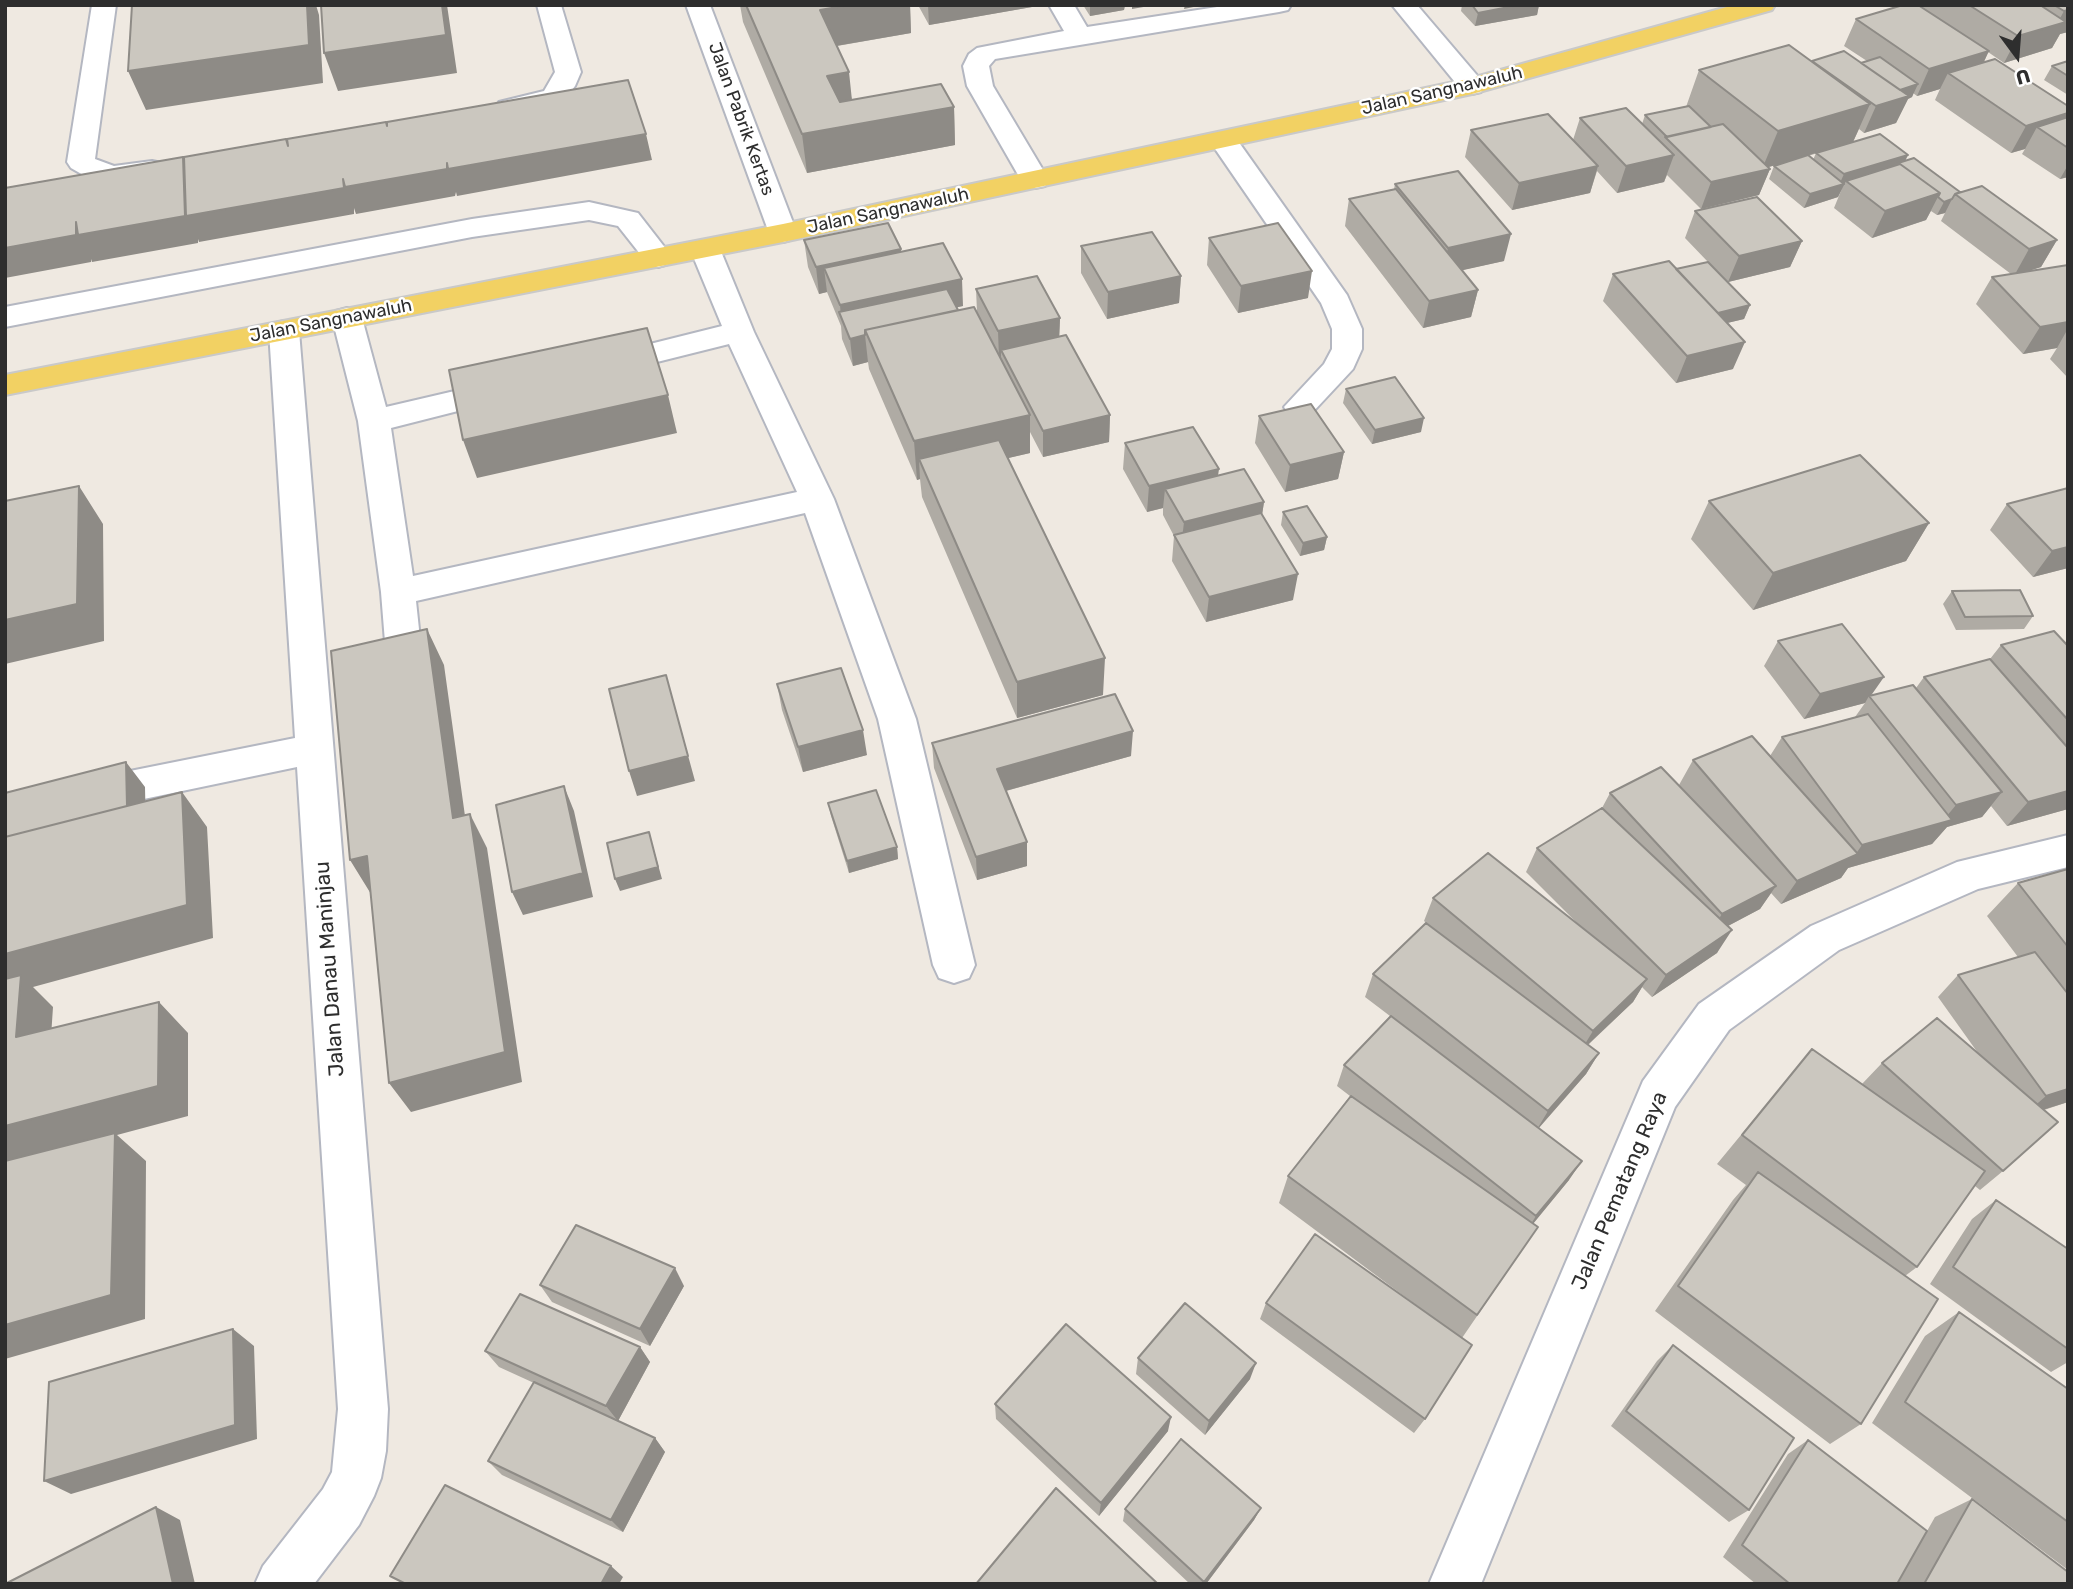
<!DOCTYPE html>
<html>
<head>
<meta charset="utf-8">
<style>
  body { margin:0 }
  #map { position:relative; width:2073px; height:1589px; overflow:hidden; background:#efe9e1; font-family:Rubik,sans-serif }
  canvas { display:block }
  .frame { position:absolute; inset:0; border:7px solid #2e2e2e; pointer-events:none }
  .north { position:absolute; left:1982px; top:21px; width:70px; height:70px; -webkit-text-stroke:5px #fff; paint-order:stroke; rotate:164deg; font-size:19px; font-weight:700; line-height:28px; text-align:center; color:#2e2e2e }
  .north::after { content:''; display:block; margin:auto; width:24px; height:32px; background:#2e2e2e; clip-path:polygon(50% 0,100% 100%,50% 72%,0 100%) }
</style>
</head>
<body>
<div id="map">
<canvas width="2073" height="1589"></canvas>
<div class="frame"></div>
<div class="north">U</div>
</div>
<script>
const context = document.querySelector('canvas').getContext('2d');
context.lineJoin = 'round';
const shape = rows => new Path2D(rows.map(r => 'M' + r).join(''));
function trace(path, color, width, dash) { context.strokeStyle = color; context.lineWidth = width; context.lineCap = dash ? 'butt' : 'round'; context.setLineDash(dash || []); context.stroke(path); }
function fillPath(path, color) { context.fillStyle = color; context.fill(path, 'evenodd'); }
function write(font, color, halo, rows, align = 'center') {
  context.font = font + ' Rubik,sans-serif'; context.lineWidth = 5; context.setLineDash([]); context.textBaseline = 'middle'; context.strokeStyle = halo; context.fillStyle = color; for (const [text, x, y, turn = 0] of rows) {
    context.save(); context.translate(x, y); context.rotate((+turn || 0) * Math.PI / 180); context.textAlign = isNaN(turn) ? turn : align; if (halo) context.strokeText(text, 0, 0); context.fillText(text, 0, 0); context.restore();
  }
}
const minor = shape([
  [92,5,116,5,95,159,114,166,152,161,162,163,166,169,162,175,114,182,85,176,71,168,67,162,92,5],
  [537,5,561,5,581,72,575,86,562,103,508,116,499,114,495,108,499,102,544,91,555,72,537,5],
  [686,5,710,5,797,233,793,239,783,242,773,239,769,233,686,5],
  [1049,5,1074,5,1087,27,1230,5,1291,5,1288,10,1279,12,995,59,989,66,993,86,1049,180,1045,186,1035,188,1025,186,1021,180,967,86,963,66,969,54,977,48,1064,31,1049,5],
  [1392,5,1417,5,1481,80,1485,86,1481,92,1472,94,1463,92,1392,5],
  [1223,132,1233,134,1347,295,1362,329,1362,349,1353,369,1311,414,1300,418,1289,414,1284,407,1324,364,1332,349,1332,329,1321,303,1209,140,1213,134,1223,132],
  [589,202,638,213,673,258,668,264,658,267,648,264,618,226,589,220,472,237,5,327,5,307,472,219,589,202],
  [705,240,715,243,720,249,754,332,834,499,916,719,975,965,969,978,954,983,939,978,933,965,878,719,805,513,416,601,423,667,418,677,405,681,392,677,387,667,381,592,358,421,332,318,336,311,347,308,358,311,362,318,386,407,506,379,517,382,522,389,517,396,391,428,413,576,797,492,729,344,605,375,594,372,589,365,594,358,722,326,690,249,695,243,705,240],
  [284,321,295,324,299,331,388,1409,386,1451,381,1478,374,1496,359,1525,314,1584,255,1584,263,1566,323,1489,332,1472,338,1409,297,767,5,828,5,796,295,738,269,331,273,324,284,321],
  [2068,835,2068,867,1978,889,1839,950,1729,1030,1675,1107,1481,1584,1429,1584,1643,1081,1699,1004,1811,926,1957,862,2068,835]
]);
const major = shape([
  [1734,5,1775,5,1772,10,1472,94,783,242,5,395,5,375,783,224,1468,79,1734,5]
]);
trace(minor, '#b4b7c1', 4);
trace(major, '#c9c9c9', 4);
fillPath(minor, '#fff');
fillPath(major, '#f2d163');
fillPath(shape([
  [740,5,910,5,911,33,837,46,852,100,954,107,955,145,807,173,743,22],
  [918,5,1032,5,1032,7,929,25],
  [1083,5,1125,5,1124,10,1090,16],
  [1462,5,1539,5,1537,15,1475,26,1461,11],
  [1903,5,2068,5,2068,32,2060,34,2052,48,2004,63,1988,52,1984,62,2068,106,2068,177,2060,179,2022,154,2025,149,2011,153,1935,100,1940,89,1917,96,1913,93,1912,97,1908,99,1896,123,1864,133,1859,129,1853,142,1808,156,1813,160,1816,153,1905,161,1960,192,2057,240,2041,267,2027,271,2068,265,2068,378,2050,359,2057,348,2023,354,1976,304,1992,277,2011,274,1941,221,1945,213,1937,215,1931,211,1926,220,1872,238,1834,208,1843,186,1838,197,1804,208,1769,179,1774,166,1777,165,1768,167,1770,169,1759,195,1701,209,1667,175,1664,182,1617,193,1597,171,1590,193,1512,210,1465,157,1471,130,1573,140,1580,118,1642,124,1645,115,1686,107,1699,70,1812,61,1861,63,1867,61,1844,46,1856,19],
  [2068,61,2068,95,2044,80,2052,66],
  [1395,184,1504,261,1462,270,1478,290,1471,317,1423,328,1345,226,1349,199,1394,189],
  [1695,211,1802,241,1790,267,1728,282,1750,305,1744,319,1727,323,1733,369,1676,383,1603,301,1613,274,1676,269,1708,262,1685,238],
  [1209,238,1308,298,1238,313,1207,265],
  [804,240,901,249,901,252,963,306,957,307,958,310,977,312,976,289,1060,318,1059,336,1110,415,1109,442,1043,457,1030,432,1030,453,1008,458,1103,695,1017,718,922,497,920,479,917,480,869,369,868,362,853,366,842,339,841,326,827,292,819,294,808,267],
  [1081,246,1181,276,1179,303,1107,319,1081,273],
  [1346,389,1421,432,1372,444,1343,403],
  [1259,416,1344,452,1338,479,1285,492,1255,443],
  [1125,443,1218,475,1264,502,1262,515,1293,600,1206,622,1172,561,1174,536,1163,515,1163,508,1147,512,1123,469],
  [2068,488,2068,568,2033,577,1990,530,2007,504],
  [1709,501,1929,523,1906,561,1753,610,1691,539],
  [1283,512,1327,537,1324,550,1300,556,1281,525],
  [1952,591,2033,616,2024,629,1956,630,1943,604],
  [1778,641,1871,695,1916,688,1924,677,1990,659,2001,645,2068,646,2068,809,2007,826,1991,806,1982,817,1947,827,1932,844,1848,868,1841,878,1781,904,1771,893,1760,909,1728,926,1717,953,1652,997,1642,987,1633,1002,1588,1045,1599,1053,1586,1074,1539,1128,1569,1180,1533,1223,1538,1227,1462,1338,1425,1419,1414,1433,1260,1319,1266,1303,1424,1311,1279,1203,1288,1176,1350,1096,1337,1086,1344,1065,1390,1016,1365,997,1373,974,1434,929,1424,921,1433,898,1584,930,1526,872,1537,848,1602,808,1610,793,1690,797,1679,785,1693,760,1770,756,1782,737,1855,717,1865,703,1804,719,1764,666],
  [777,684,867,755,803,772,782,710],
  [932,743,1131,756,1006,791,1027,842,1027,866,977,880,934,768],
  [828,803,897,847,898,859,849,873,831,816],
  [2068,869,2068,1102,2044,1110,2003,1171,1980,1190,1975,1186,1917,1267,1905,1276,1861,1424,1830,1444,1655,1311,1733,1200,1746,1185,1717,1164,1812,1049,1862,1084,1882,1063,1978,1053,1938,997,1958,975,2018,957,1987,916,2018,883],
  [1996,1200,2068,1249,2068,1362,2051,1372,1930,1284,1972,1219],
  [540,1285,684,1286,650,1346,552,1302],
  [1959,1312,2068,1389,2068,1570,1872,1423,1925,1336],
  [1673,1345,1749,1510,1729,1522,1611,1426,1657,1361],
  [640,1347,650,1362,618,1421,655,1438,665,1452,623,1532,502,1475,488,1461,534,1383,499,1367,485,1351],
  [1138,1358,1250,1379,1205,1435,1136,1374],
  [995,1404,1168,1431,1099,1516,996,1419],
  [1808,1440,1897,1584,1756,1584,1723,1557,1788,1454],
  [1972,1499,2068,1584,1897,1584,1935,1517],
  [1261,1508,1254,1520,1206,1584,1190,1584,1123,1521,1125,1509]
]), '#afaba4');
fillPath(shape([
  [307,5,316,5,319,15,323,83,146,110,128,71],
  [442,5,447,5,457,73,338,91,324,53],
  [849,5,910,5,911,33,824,48,820,10],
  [928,5,1032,5,1032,7,929,25],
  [1090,5,1125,5,1124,10,1090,16],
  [1132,5,1155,5,1132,9],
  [1185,5,1203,5,1184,9],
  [1519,5,1539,5,1537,15,1475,26,1478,13],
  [2068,10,2068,32,2060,34,2052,48,2004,63,2018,36,2057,24,2064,11],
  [1989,51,1976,78,1948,73,1940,89,1917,96,1929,69],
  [849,72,853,110,831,114,827,76],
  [1918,84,1912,97,1908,99,1896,123,1864,133,1876,106,1892,92],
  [1870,104,1853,142,1762,169,1778,131],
  [954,107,955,145,807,173,802,134],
  [2068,113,2068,123,2037,127,2025,149,2011,153,2026,126],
  [646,134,652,160,457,196,456,192,455,196,356,214,354,208,354,214,199,242,198,239,198,243,92,262,91,259,91,262,5,278,5,248,76,222,183,157,196,184,343,179],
  [1674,155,1664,182,1617,193,1626,166],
  [1908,155,1902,168,1895,164,1891,171,1846,181,1838,197,1804,208,1810,194,1839,185,1844,174],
  [2068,165,2068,177,2060,179],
  [1598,166,1590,193,1512,210,1519,183],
  [1770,169,1759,195,1701,209,1711,182],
  [1940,193,1926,220,1872,238,1885,211],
  [1952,199,1945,213,1937,215,1944,202],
  [1511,234,1504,261,1441,275,1448,248],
  [2057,240,2041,267,2014,276,2029,249],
  [1802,241,1790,267,1728,282,1739,256],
  [901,249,903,276,824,268,827,292,819,294,816,267],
  [1312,271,1308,298,1238,313,1241,286],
  [1181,276,1179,303,1107,319,1108,292],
  [962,279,963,306,847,331,841,317,840,305],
  [1478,290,1471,317,1423,328,1429,301],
  [1750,305,1744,319,1706,328,1712,314],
  [1060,318,1059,344,1001,350,1001,358,999,358,998,331],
  [2068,322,2068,333,2066,332,2057,348,2023,354,2040,327],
  [865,335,868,362,853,366,850,339],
  [1745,342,1733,369,1676,383,1687,356],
  [668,395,677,433,477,478,463,440],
  [1030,415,1030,453,927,477,919,459,920,479,917,480,914,441],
  [1110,415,1109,442,1043,457,1043,431],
  [1424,418,1421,432,1372,444,1375,430],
  [1344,452,1338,479,1285,492,1290,465],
  [1219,469,1215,496,1165,489,1163,508,1147,512,1149,486],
  [79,486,103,524,104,641,5,664,5,620],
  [1264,502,1260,528,1181,548,1184,522],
  [1929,523,1906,561,1753,610,1773,573],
  [1327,537,1324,550,1300,556,1303,543],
  [2068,547,2068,568,2033,577,2052,551],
  [1298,574,1293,600,1206,622,1209,597],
  [427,629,444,665,470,852,453,818],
  [1105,658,1103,695,1017,718,1017,682],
  [666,675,695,781,637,796,629,771],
  [1884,677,1870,697,1869,696,1865,703,1804,719,1820,694],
  [863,730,867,755,803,772,798,747],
  [1133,731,1131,756,998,793,997,769],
  [126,762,145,787,146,834,23,865],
  [564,786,574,811,593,897,523,915,512,892],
  [2068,791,2068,809,2007,826,2028,802],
  [182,792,207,827,213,938,33,987,53,1007,49,1067,16,1037,5,995,5,954],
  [2002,792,1982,817,1947,827,1932,844,1848,868,1841,878,1781,904,1797,881,1855,855,1862,845,1941,823,1956,805],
  [470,814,487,848,522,1082,411,1112,389,1083],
  [649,832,662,879,620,891,615,879],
  [1027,842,1027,866,977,880,976,857],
  [897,847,898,859,849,873,847,861],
  [367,856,371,894,350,860],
  [1776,886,1760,909,1707,937,1722,914],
  [1732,930,1717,953,1652,997,1666,975],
  [1647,979,1633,1002,1580,1052,1593,1031],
  [159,1002,188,1033,188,1116,117,1135,146,1161,145,1319,5,1359,5,1126],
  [1599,1053,1586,1074,1536,1131,1548,1111],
  [2068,1089,2068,1102,2023,1116,2046,1096],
  [1582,1161,1569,1180,1524,1235,1536,1216],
  [675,1268,684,1286,650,1346,640,1329],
  [233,1329,254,1346,257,1439,71,1494,44,1481],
  [640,1347,650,1362,618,1421,606,1406],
  [1256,1363,1250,1379,1205,1435,1209,1421],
  [1171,1417,1168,1431,1099,1516,1101,1503],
  [655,1438,665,1452,623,1532,611,1520],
  [156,1507,180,1520,195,1584,173,1584],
  [1261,1508,1254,1520,1206,1584,1203,1584],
  [611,1566,623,1577,619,1584,601,1584]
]), '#8e8b86');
const building = shape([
  [132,5,307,5,309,45,128,71,132,5],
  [321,5,442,5,446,35,324,53,321,5],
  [746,5,849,5,820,10,849,72,827,76,840,102,941,84,954,107,802,134,746,5],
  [1472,5,1519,5,1478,13,1472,5],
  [1903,5,1918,5,1989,51,1929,69,1856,19,1903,5],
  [1969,5,2040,5,2066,22,2018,36,1969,5],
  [2054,5,2068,5,2068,10,2064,11,2054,5],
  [1789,45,1870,104,1778,131,1699,70,1789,45],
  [1844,51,1909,96,1876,106,1812,61,1844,51],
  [1880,57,1918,84,1900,90,1861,63,1880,57],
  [1995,59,2068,106,2068,113,2026,126,1948,73,1995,59],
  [2068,61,2068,76,2052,66,2068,61],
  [628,80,646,134,448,169,447,163,447,169,345,187,343,179,344,188,186,216,184,157,286,139,288,146,287,139,386,122,387,126,387,122,628,80],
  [1689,106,1711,127,1667,137,1645,115,1689,106],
  [1626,108,1674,155,1626,166,1580,118,1626,108],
  [1548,114,1598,166,1519,183,1471,130,1548,114],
  [2068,117,2068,148,2037,127,2068,117],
  [1723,124,1770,169,1711,182,1665,137,1723,124],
  [1880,134,1908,155,1844,174,1816,153,1880,134],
  [1808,155,1844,184,1810,194,1774,166,1808,155],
  [183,157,185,216,78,235,76,222,76,235,5,248,5,188,183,157],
  [1914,158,1960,192,1955,194,1952,199,1944,202,1938,197,1940,193,1900,164,1896,165,1895,164,1914,158],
  [1900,164,1940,193,1885,211,1846,181,1900,164],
  [1458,171,1511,234,1448,248,1395,184,1458,171],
  [1982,186,2057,240,2029,249,1955,194,1982,186],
  [1396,189,1478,290,1429,301,1349,199,1396,189],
  [1757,197,1802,241,1739,256,1695,211,1757,197],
  [888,223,901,249,816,267,804,240,888,223],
  [1278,223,1312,271,1241,286,1209,238,1278,223],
  [1152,232,1181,276,1108,292,1081,246,1152,232],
  [943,243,962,279,840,305,824,268,943,243],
  [1669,261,1745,342,1687,356,1613,274,1669,261],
  [1708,262,1750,305,1718,313,1676,269,1708,262],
  [2068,265,2068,322,2040,327,1992,277,2068,265],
  [1037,276,1060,318,998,331,976,289,1037,276],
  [947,289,958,310,865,330,865,335,850,339,839,312,947,289],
  [974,307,1030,415,914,441,865,330,974,307],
  [647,328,668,395,463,440,449,370,647,328],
  [1066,335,1110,415,1043,431,1001,350,1066,335],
  [1395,377,1424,418,1375,430,1346,389,1395,377],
  [1311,404,1344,452,1290,465,1259,416,1311,404],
  [1193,427,1219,469,1149,486,1125,443,1193,427],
  [999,440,1105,658,1017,682,919,459,999,440],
  [1860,455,1929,523,1773,573,1709,501,1860,455],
  [1244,469,1264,502,1184,522,1165,489,1244,469],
  [79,486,77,604,5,620,5,501,79,486],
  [2068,488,2068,547,2052,551,2007,504,2068,488],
  [1307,506,1327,537,1303,543,1283,512,1307,506],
  [1261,513,1298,574,1209,597,1174,535,1261,513],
  [2020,590,2033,616,1965,617,1952,591,2020,590],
  [1842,624,1884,677,1820,694,1778,641,1842,624],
  [427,629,453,818,470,814,505,1052,389,1083,367,856,350,860,331,651,427,629],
  [2054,631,2068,646,2068,720,2001,645,2054,631],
  [1990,659,2068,748,2068,791,2028,802,1924,677,1990,659],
  [841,668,863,730,798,747,777,684,841,668],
  [666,675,688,756,629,771,609,689,666,675],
  [1913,685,2002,792,1956,805,1869,696,1913,685],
  [1115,694,1133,731,997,769,1027,842,976,857,932,743,1115,694],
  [1868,714,1952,820,1862,845,1782,737,1868,714],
  [1752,736,1858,854,1797,881,1693,760,1752,736],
  [126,762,127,806,5,837,5,793,126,762],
  [1661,767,1776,886,1722,914,1610,793,1661,767],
  [564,786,583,873,512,892,496,805,564,786],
  [876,790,897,847,847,861,828,803,876,790],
  [182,792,187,905,5,954,5,837,182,792],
  [1602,808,1732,930,1666,975,1537,848,1602,808],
  [649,832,658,867,615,879,607,843,649,832],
  [1488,853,1647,979,1593,1031,1433,898,1488,853],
  [2068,869,2068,947,2018,883,2068,869],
  [1426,923,1599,1053,1548,1111,1373,974,1426,923],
  [2035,952,2068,994,2068,1089,2046,1096,1958,975,2035,952],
  [21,975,16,1037,159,1002,158,1086,5,1126,5,979,21,975],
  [1391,1016,1582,1161,1536,1216,1344,1065,1391,1016],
  [1937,1018,2058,1122,2003,1171,1882,1063,1937,1018],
  [1812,1049,1985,1171,1917,1267,1742,1135,1812,1049],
  [1351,1096,1538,1227,1477,1315,1288,1176,1351,1096],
  [115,1133,111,1295,5,1325,5,1161,115,1133],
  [1758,1172,1938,1299,1861,1424,1678,1286,1758,1172],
  [1996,1200,2068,1249,2068,1349,1953,1267,1996,1200],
  [576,1225,675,1268,640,1329,540,1285,576,1225],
  [1315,1234,1472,1345,1425,1419,1266,1303,1315,1234],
  [520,1294,640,1347,606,1406,485,1351,520,1294],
  [1185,1303,1256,1363,1209,1421,1138,1358,1185,1303],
  [1959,1312,2068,1389,2068,1522,1905,1402,1959,1312],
  [1066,1324,1171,1417,1101,1503,995,1404,1066,1324],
  [233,1329,235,1425,44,1481,49,1382,233,1329],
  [1673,1345,1794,1438,1749,1510,1626,1411,1673,1345],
  [534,1382,655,1438,611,1520,488,1461,534,1382],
  [1181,1439,1261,1508,1204,1582,1125,1509,1181,1439],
  [1808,1440,1927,1531,1897,1584,1790,1584,1742,1545,1808,1440],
  [445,1485,611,1566,601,1584,406,1584,390,1576,445,1485],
  [1056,1488,1158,1584,976,1584,1056,1488],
  [1972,1499,2068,1572,2068,1584,1924,1584,1972,1499],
  [156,1507,173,1584,5,1584,156,1507]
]);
fillPath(building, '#cbc7bf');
trace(building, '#8e8b86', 2);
write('18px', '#2e2e2e', '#fff', [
  ["Jalan Sangnawaluh",1442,91,-13],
  ["Jalan Pabrik Kertas",741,119,70],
  ["Jalan Sangnawaluh",888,211,-12],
  ["Jalan Sangnawaluh",331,321,-11]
]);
write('21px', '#2e2e2e', '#fff', [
  ["Jalan Danau Maninjau",330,969,-94],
  ["Jalan Pematang Raya",1620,1191,-67]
]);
</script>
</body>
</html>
